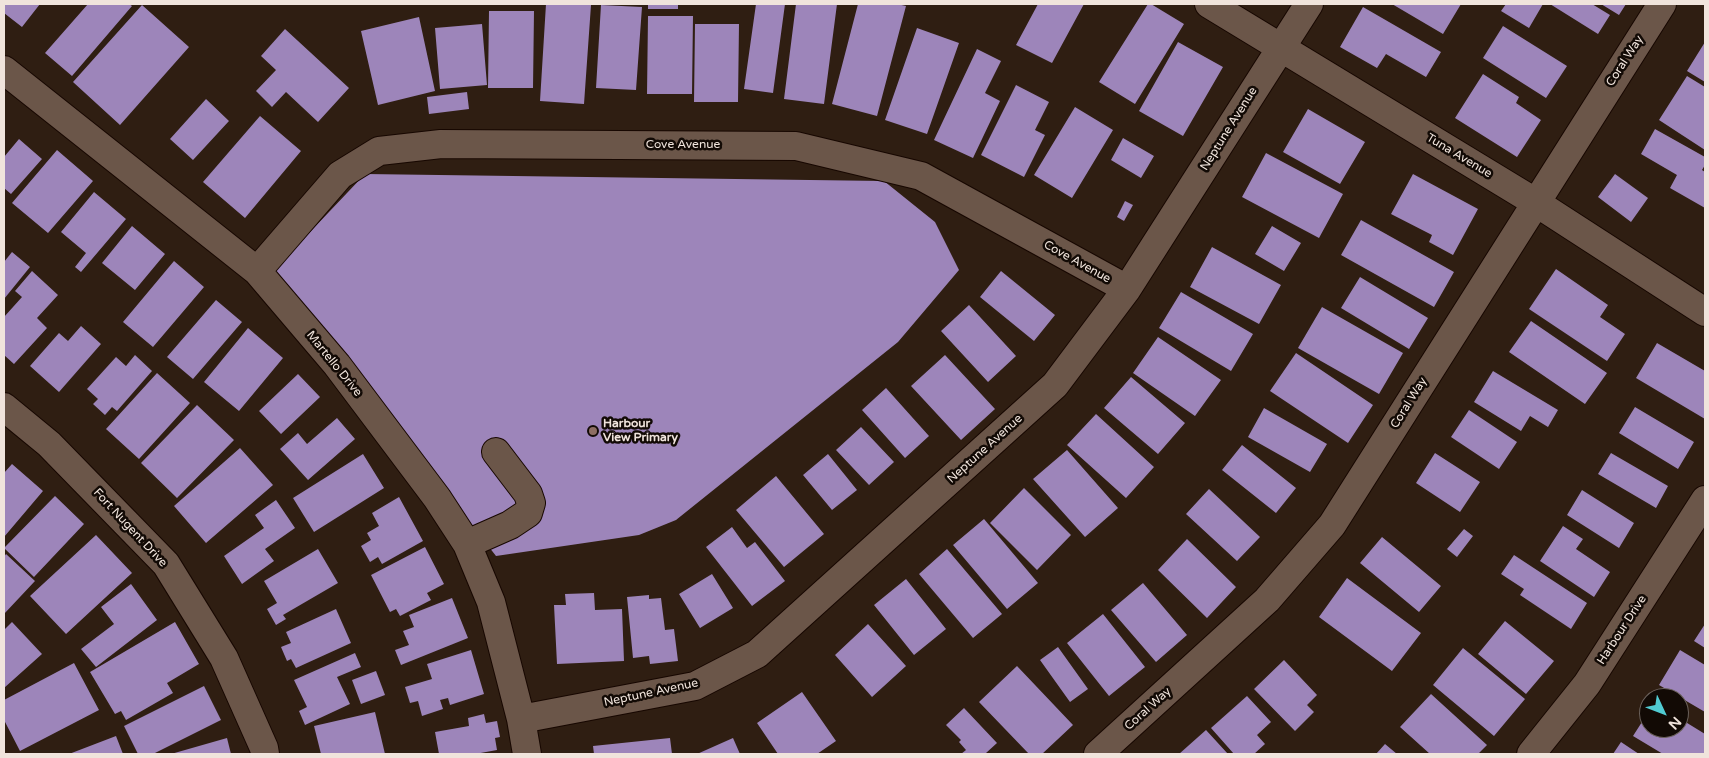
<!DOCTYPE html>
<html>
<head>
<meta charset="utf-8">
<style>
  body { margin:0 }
  #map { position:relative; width:1709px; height:758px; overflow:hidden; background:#2f1e12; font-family:"Varela Round",sans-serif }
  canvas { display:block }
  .frame { position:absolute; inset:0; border:5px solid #f0e4dc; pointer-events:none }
  .north { position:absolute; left:1639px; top:688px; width:50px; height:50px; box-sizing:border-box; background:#120a05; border:1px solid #6b615b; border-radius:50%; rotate:133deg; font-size:14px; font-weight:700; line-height:20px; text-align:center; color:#f0e4dc }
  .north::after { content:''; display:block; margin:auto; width:18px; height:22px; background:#51ccd3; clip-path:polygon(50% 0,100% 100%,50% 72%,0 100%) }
</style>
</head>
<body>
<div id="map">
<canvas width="1709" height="758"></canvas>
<div class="frame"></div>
<div class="north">N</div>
</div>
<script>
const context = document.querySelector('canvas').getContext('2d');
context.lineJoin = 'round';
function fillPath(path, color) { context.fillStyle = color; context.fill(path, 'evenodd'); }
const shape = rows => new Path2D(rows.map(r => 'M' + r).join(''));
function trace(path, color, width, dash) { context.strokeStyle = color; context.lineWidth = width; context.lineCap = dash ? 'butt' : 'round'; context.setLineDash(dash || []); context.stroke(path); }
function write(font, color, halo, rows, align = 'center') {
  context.font = font + ' "Varela Round",sans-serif'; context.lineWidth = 5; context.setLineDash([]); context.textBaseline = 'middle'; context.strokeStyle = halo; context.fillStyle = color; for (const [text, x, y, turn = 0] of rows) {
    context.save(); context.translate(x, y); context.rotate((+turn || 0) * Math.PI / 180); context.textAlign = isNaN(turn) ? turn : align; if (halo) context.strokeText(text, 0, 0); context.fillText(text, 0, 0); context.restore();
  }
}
fillPath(shape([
  [4,4,40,4,22,27,4,13],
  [88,4,129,4,132,6,72,76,45,53],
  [546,4,591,5,584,104,540,101],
  [648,4,678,4,678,9,648,9],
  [756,4,785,4,773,93,744,89],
  [796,4,837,4,824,104,784,99],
  [858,4,897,4,906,6,877,116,832,104],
  [1038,4,1084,4,1052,63,1016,45],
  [1148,4,1151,4,1184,24,1135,104,1099,82],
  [1392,4,1461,4,1443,34],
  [1506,4,1543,4,1529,28,1501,11],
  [1550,4,1592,4,1610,15,1598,34],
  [1601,4,1626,4,1619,15],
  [142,5,189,47,120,125,73,82],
  [601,5,642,7,636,90,596,88],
  [1363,7,1441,52,1426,77,1386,54,1377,68,1340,47],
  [489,11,534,11,533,88,488,88],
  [648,16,693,16,692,94,647,94],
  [419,17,435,91,378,105,361,31],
  [482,24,487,85,440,89,435,28],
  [695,24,739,24,738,102,694,102],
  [1503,26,1567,66,1546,98,1483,58],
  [917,28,959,43,927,134,885,120],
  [285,29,349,88,318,122,286,92,272,107,256,91,276,70,261,56],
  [1178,42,1223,67,1183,136,1139,111],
  [1705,42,1705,82,1687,71],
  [977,49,1001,61,985,93,1000,101,973,158,934,140],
  [1483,74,1519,97,1516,103,1541,120,1517,157,1455,118],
  [1687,76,1705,87,1705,150,1659,120],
  [1016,85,1049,102,1035,130,1045,135,1024,177,981,155],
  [467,92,469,109,429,114,427,97],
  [206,99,229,121,193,160,170,139],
  [1075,107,1113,130,1072,198,1034,175],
  [1308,109,1365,142,1340,184,1283,152],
  [260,116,301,151,245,218,203,182],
  [1655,129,1705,157,1705,165,1702,170,1705,172,1705,208,1670,188,1677,175,1641,154],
  [1123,138,1154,156,1141,178,1111,160],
  [19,139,42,159,11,194,4,188,4,157],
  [57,150,93,181,48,233,12,203],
  [1266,153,1343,194,1319,238,1242,197],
  [365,174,884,181,935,222,959,270,898,342,676,520,639,535,496,556,274,270],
  [1413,174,1478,209,1453,255,1429,242,1432,235,1391,214],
  [1615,174,1648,198,1631,222,1598,197],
  [94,192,126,219,81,272,75,267,86,253,61,232],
  [1125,201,1133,205,1124,221,1117,217],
  [1361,220,1454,272,1434,307,1341,255],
  [132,226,165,254,135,290,102,263],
  [1272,226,1301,243,1284,271,1255,254],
  [1212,247,1281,285,1259,324,1190,287],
  [12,252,30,267,4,299,4,262],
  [174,261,204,287,153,347,123,322],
  [1556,269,1608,305,1600,317,1625,334,1607,361,1529,309],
  [32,271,58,295,37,318,47,328,14,364,4,355,4,317,22,297,15,291],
  [1001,271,1055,315,1034,341,980,297],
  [1360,277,1428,318,1409,349,1341,308],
  [1181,292,1253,334,1231,371,1159,328],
  [216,300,242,322,193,379,167,357],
  [969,305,1016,356,988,382,941,331],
  [1322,307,1403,353,1379,394,1298,348],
  [1531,321,1607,373,1585,404,1509,352],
  [81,326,101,344,59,392,30,366,59,333,68,341],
  [248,328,283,358,239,411,204,382],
  [1158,337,1221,380,1195,416,1133,373],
  [1657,343,1705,371,1705,419,1636,378],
  [1296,353,1373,405,1348,443,1270,391],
  [135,355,152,371,117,411,112,407,105,415,93,404,98,399,87,389,116,357,126,366],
  [945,355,995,409,961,440,911,386],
  [1493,371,1558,410,1548,427,1530,416,1521,431,1474,402],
  [157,373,190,403,139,459,106,429],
  [298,374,320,397,281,434,259,411],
  [1131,377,1185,423,1158,454,1104,408],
  [886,388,929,436,905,458,862,410],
  [197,405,234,440,177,498,141,463],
  [1635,407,1694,442,1678,469,1619,433],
  [1264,408,1327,444,1310,472,1248,437],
  [1469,410,1517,442,1499,469,1451,437],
  [1096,414,1154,467,1126,498,1067,445],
  [337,418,355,439,308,480,280,449,298,433,307,444],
  [861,427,894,462,869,485,836,450],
  [1242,445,1296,488,1276,513,1222,470],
  [240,448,273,485,206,543,174,506],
  [1067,450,1118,508,1085,537,1033,479],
  [1435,453,1480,482,1460,512,1416,483],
  [1611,453,1668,486,1656,508,1598,474],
  [363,454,384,488,314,532,293,498],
  [828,454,857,490,832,510,803,475],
  [12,464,43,491,4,537,4,473],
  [776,476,824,534,784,567,736,510],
  [1024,488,1071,535,1037,570,990,523],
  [1209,489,1260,537,1237,561,1186,514],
  [1582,490,1634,523,1619,548,1567,515],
  [55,496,84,524,34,577,4,548],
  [399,497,423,541,382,564,378,557,370,562,361,546,371,540,367,533,379,526,372,513],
  [276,500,295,528,265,549,274,561,242,584,224,556,264,528,255,515],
  [984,519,1038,583,1007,609,953,545],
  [1563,526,1583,539,1576,549,1610,572,1594,597,1540,561],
  [732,527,747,548,755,542,785,581,752,606,706,547],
  [1464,529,1473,536,1457,557,1447,549],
  [96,535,132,573,66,634,30,596],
  [1382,537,1441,586,1419,612,1360,563],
  [1187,539,1236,587,1207,618,1158,570],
  [425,547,444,584,427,593,431,600,400,616,396,609,390,612,371,575],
  [318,549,338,583,283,615,286,619,276,625,267,609,277,603,264,581],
  [947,549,1002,614,973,638,919,574],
  [6,554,35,581,4,614,4,557],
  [1514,555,1587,603,1571,629,1520,595,1524,589,1501,574],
  [712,574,733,608,700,628,679,594],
  [1347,578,1421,633,1392,671,1319,617],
  [906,579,946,629,914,655,874,605],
  [1143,583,1187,635,1156,662,1111,610],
  [131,584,157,620,96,667,81,649,114,624,101,607],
  [594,593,595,610,622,609,624,661,557,664,554,605,566,605,565,594],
  [649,595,649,599,661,598,665,630,674,629,678,661,650,664,649,656,633,658,627,597],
  [452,598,468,638,401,665,395,650,409,645,403,631,414,627,409,615],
  [336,609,351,643,296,668,291,659,287,661,281,647,291,643,286,632],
  [1103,614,1145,667,1109,696,1067,643],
  [1505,621,1554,661,1526,694,1478,654],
  [12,622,42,654,4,688,4,630],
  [175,622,199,664,167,683,173,693,126,720,121,711,115,714,90,672],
  [868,624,906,666,872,697,835,655],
  [1705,624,1705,648,1694,641],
  [1058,647,1088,689,1070,702,1040,660],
  [1463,648,1525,699,1494,736,1433,685],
  [471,650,484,694,450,705,448,698,440,700,443,709,422,716,418,701,410,703,405,687,432,679,427,664],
  [1680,650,1705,665,1705,712,1659,685],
  [355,653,361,667,337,677,350,704,305,725,299,711,307,707,294,680],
  [1284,660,1317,695,1307,705,1314,712,1295,731,1254,689],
  [74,663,99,710,20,751,4,720,4,700],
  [1017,666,1073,725,1042,754,1029,754,979,702],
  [376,671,385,695,361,704,352,680],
  [204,686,221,720,153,754,138,754,124,726],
  [802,692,836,741,817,754,778,754,757,723],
  [1431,694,1487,745,1478,754,1430,754,1400,727],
  [1247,696,1271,722,1257,735,1265,744,1254,754,1234,754,1211,728],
  [964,708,997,743,986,753,988,754,961,754,966,750,959,742,961,740,946,725],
  [1649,711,1649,728,1679,728,1679,718,1705,734,1705,754,1663,754,1633,736],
  [375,712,385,754,321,754,314,726],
  [484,714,486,723,497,721,500,737,495,738,497,750,475,754,439,754,435,732,469,726,468,718],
  [1206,730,1228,754,1179,754],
  [116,736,123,754,69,754],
  [227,738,231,754,171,754],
  [670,738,672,754,594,754,593,746],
  [733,738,740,754,697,754],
  [1621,742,1639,754,1613,754],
  [1385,744,1397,754,1376,754]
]), '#9d85ba');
const minor = shape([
  [1209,4,1535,202,1705,312],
  [4,70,257,271,337,365,437,498,467,544,491,602,521,719,527,754],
  [257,271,340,175,379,151,441,144,796,146,921,176,1127,289],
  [4,407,49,444,166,564,224,658,264,748,265,754],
  [467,544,510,525,528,513,531,503,528,494,496,452],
  [521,719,695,686,757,654,1055,385,1127,289,1309,4],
  [1098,754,1267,600,1332,525,1662,4],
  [1531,754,1587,684,1705,500]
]);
trace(minor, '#170701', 30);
trace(minor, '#6b5649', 28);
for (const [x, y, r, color] of [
  [593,431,5,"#8d6e63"]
]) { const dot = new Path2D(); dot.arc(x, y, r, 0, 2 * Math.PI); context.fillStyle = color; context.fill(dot); trace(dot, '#120a05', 2); }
write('12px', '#f0e4dc', '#120a05', [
  ["Coral Way",1625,61,-57],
  ["Neptune Avenue",1229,129,-58],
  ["Cove Avenue",683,145],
  ["Tuna Avenue",1459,156,31],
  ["Cove Avenue",1077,262,29],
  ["Martello Drive",334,364,51],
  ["Coral Way",1409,403,-58],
  ["Neptune Avenue",985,449,-42],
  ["Fort Nugent Drive",130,528,47],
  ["Harbour Drive",1622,630,-57],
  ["Neptune Avenue",651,693,-12],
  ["Coral Way",1148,709,-42]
]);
write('bold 12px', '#f0e4dc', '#120a05', [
  ["Harbour",603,424],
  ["View Primary",603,438]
], 'left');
</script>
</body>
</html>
